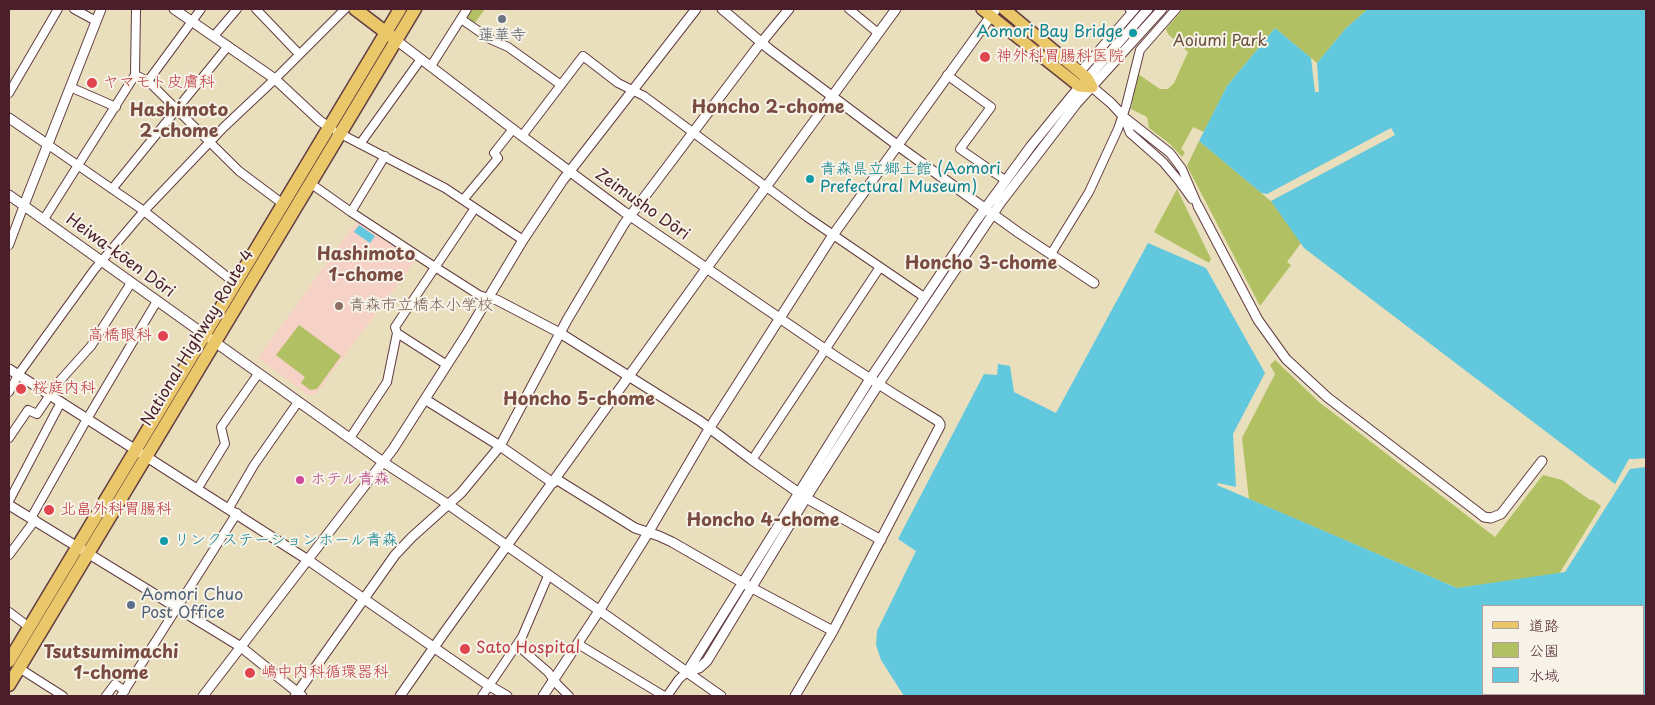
<!DOCTYPE html>
<html>
<head>
<meta charset="utf-8">
<style>
  body { margin:0 }
  #map { position:relative; width:1655px; height:705px; overflow:hidden; background:#e9dfbc; font-family:"Playpen Sans","Klee One",sans-serif }
  canvas { display:block }
  .frame { position:absolute; inset:0; border:10px solid #4a1f2b; pointer-events:none }
  .legend { position:absolute; left:1482px; top:605px; width:162px; height:90px; box-sizing:border-box; background:#f7f3e8; border:1px solid #b29e9c; margin:0; padding:6px 9px; list-style:none; font-size:15px; color:#4a1f2b }
  .legend li { display:flex; align-items:center; gap:10px; height:25px }
  .legend b { width:25px; border:1px solid #b29e9c }
</style>
</head>
<body>
<div id="map">
<canvas width="1655" height="705"></canvas>
<div class="frame"></div>
<ul class="legend">
<li><b style="height:6px;background:#eac769"></b>道路</li>
<li><b style="height:14px;background:#b1c062"></b>公園</li>
<li><b style="height:14px;background:#61c8dd"></b>水域</li>
</ul>
</div>
<script>
const context = document.querySelector('canvas').getContext('2d');
context.lineJoin = 'round';
function fillPath(path, color) { context.fillStyle = color; context.fill(path, 'evenodd'); }
const shape = rows => new Path2D(rows.map(r => 'M' + r).join(''));
function trace(path, color, width, dash) { context.strokeStyle = color; context.lineWidth = width; context.lineCap = dash ? 'butt' : 'round'; context.setLineDash(dash || []); context.stroke(path); }
function write(font, color, halo, rows, align = 'center') {
  context.font = font + ' "Playpen Sans","Klee One",sans-serif'; context.lineWidth = 4; context.setLineDash([]); context.textBaseline = 'middle'; context.strokeStyle = halo; context.fillStyle = color; for (const [text, x, y, turn = 0] of rows) {
    context.save(); context.translate(x, y); context.rotate((+turn || 0) * Math.PI / 180); context.textAlign = isNaN(turn) ? turn : align; if (halo) context.strokeText(text, 0, 0); context.fillText(text, 0, 0); context.restore();
  }
}
fillPath(shape([
  [357,221,416,260,316,394,308,395,258,358]
]), '#f6d1c5');
fillPath(shape([
  [470,9,485,9,474,24,468,20,467,13],
  [1183,9,1368,9,1346,28,1317,63,1275,28,1227,86,1204,132,1193,127,1181,149,1185,152,1182,157,1170,144,1149,128,1147,117,1131,109,1138,74,1160,89,1168,89,1174,83,1188,52,1168,34,1166,29],
  [1199,141,1271,201,1301,243,1287,262,1291,265,1260,306,1187,166],
  [1177,189,1211,259,1209,263,1154,232],
  [299,325,341,356,317,389,310,390,301,383,305,377,276,355],
  [1275,360,1319,402,1495,537,1543,475,1562,480,1590,500,1593,500,1601,506,1559,574,1457,588,1249,499,1242,438,1275,374,1270,365]
]), '#b1c062');
fillPath(shape([
  [1368,9,1646,9,1646,696,904,696,881,660,876,645,877,631,916,551,898,539,984,374,997,375,998,364,1010,366,1014,392,1056,413,1148,243,1206,268,1265,373,1233,434,1236,487,1218,483,1217,485,1457,588,1565,572,1630,469,1634,459,1629,459,1615,484,1304,248,1271,201,1199,141,1227,86,1275,28,1311,58,1315,92,1319,92,1317,63,1346,28],
  [1484,606,1644,606,1644,694,1484,694],
  [359,225,375,236,370,243,354,232]
]), '#61c8dd');
fillPath(shape([
  [1391,128,1395,135,1271,201,1261,193,1267,194],
  [1646,458,1646,467,1630,469,1634,459]
]), '#e9dfbc');
const minor = shape([
  [74,9,96,21],
  [256,9,299,54],
  [849,9,878,33],
  [461,19,490,39,508,47,561,85],
  [214,36,237,9],
  [431,66,467,9],
  [1080,72,1135,9],
  [135,75,136,9],
  [947,75,991,107,960,149,1005,180],
  [148,81,201,9],
  [70,87,116,107],
  [9,93,58,9],
  [1123,116,1170,153,1182,169,1198,206],
  [1124,117,1130,133,1163,162,1179,181,1192,199],
  [337,132,445,188,523,240],
  [522,136,583,56,618,83,644,96,807,217,924,297],
  [47,144,144,211,235,283],
  [360,144,421,59],
  [310,183,351,212,435,267,479,295,488,298],
  [112,189,228,46],
  [463,200,498,158,494,153,513,129],
  [351,212,385,156],
  [44,219,135,75,148,81,239,171,283,204],
  [9,245,24,205],
  [1051,254,1089,192,1118,129,1126,106,1140,50,1176,9],
  [397,333,447,365],
  [9,392,18,375,94,270,144,211,224,127,275,79,345,9],
  [48,394,91,346,131,283],
  [9,438,28,410,37,414,50,395],
  [350,438,387,382,397,333,395,327,475,208],
  [752,460,880,267],
  [198,488,225,444,221,427,258,374],
  [9,501,61,402],
  [229,508,254,465,298,402],
  [31,518,87,419,157,301],
  [9,555,35,520],
  [9,612,29,627],
  [578,644,664,696],
  [517,645,548,672,557,684,569,696],
  [19,668,63,696],
  [106,696,115,684,125,691],
  [121,696,237,513],
  [482,696,522,637,548,576],
  [667,696,679,679,687,672]
]);
const tertiary = shape([
  [174,9,275,79,320,121,329,127],
  [722,9,769,49,897,145,1019,233,1094,283],
  [1130,9,1132,11],
  [396,40,522,136,623,211,835,356,894,394,938,421,940,424,940,426,833,631,795,696],
  [1092,87,1111,103,1123,116],
  [9,118,47,144],
  [9,195,383,462,449,505,721,696],
  [24,205,101,9],
  [1198,206,1258,320,1286,359,1327,397,1479,513,1484,517,1491,518,1501,514,1542,461],
  [488,298,497,300,560,333,700,421,752,460,806,498,881,540],
  [9,369,308,560,488,685,507,696],
  [426,400,500,446,553,483],
  [556,479,635,528,659,536,672,542,752,588,833,631],
  [9,505,241,647,302,696],
  [687,672,699,668,707,661,806,498,878,385,1001,202,1077,103,1162,9],
  [687,672,870,379,976,221,1031,146,1070,98,1148,9],
  [203,696,393,449,466,335,523,240,563,180,696,9],
  [295,696,395,555,412,537,461,493,500,446,567,320,624,224,756,49,789,9],
  [400,696,444,633,706,269,896,9],
  [543,696,599,611,648,533,709,429,833,235,996,9]
]);
const primary = shape([
  [982,9,1079,86,1092,87,1087,78,1004,9]
]);
const trunk = shape([
  [355,9,392,37],
  [9,661,400,9],
  [9,685,415,9]
]);
trace(minor, '#623c41', 10);
trace(tertiary, '#623c41', 11);
trace(primary, '#623c41', 14);
trace(trunk, '#623c41', 15);
trace(minor, '#fff', 8);
trace(tertiary, '#fff', 9);
trace(primary, '#eac769', 11);
trace(trunk, '#eac769', 12);
for (const [x, y, r, color] of [
  [502,19,5,"#6b7280"],
  [1133,33,5,"#0f9aa8"],
  [985,57,6,"#e0444e"],
  [92,83,6,"#e0444e"],
  [810,179,5,"#0f9aa8"],
  [339,306,5,"#8d6e63"],
  [163,336,6,"#e0444e"],
  [21,389,6,"#e0444e"],
  [300,480,5,"#d1479c"],
  [49,510,6,"#e0444e"],
  [164,541,5,"#0f9aa8"],
  [131,605,5,"#5c6f8a"],
  [465,649,6,"#e0444e"],
  [250,673,6,"#e0444e"]
]) { const dot = new Path2D(); dot.arc(x, y, r, 0, 2 * Math.PI); context.fillStyle = color; context.fill(dot); trace(dot, '#f7f3e8', 2); }
write('16px', '#0d838f', '#f7f3e8', [
  ["Aomori Bay Bridge",1123,33,"right"],
  ["青森県立郷土館 (Aomori",820,170],
  ["Prefectural Museum)",820,188],
  ["リンクステーションホール青森",174,541]
], 'left');
write('16px', '#5b616d', '#f7f3e8', [
  ["蓮華寺",502,36]
]);
write('16px', '#694f3c', '#f7f3e8', [
  ["Aoiumi Park",1220,42]
]);
write('16px', '#be3a42', '#f7f3e8', [
  ["神外科胃腸科医院",996,57],
  ["ヤマモト皮膚科",103,83],
  ["高橋眼科",152,336,"right"],
  ["桜庭内科",32,389],
  ["北畠外科胃腸科",60,510],
  ["Sato Hospital",476,649],
  ["嶋中内科循環器科",261,673]
], 'left');
write('16px', '#4a1f2b', '#f7f3e8', [
  ["Zeimusho Dōri",642,205,35],
  ["Heiwa-kōen Dōri",120,256,36],
  ["National Highway Route 4",198,338,-59]
]);
write('16px', '#785e54', '#f7f3e8', [
  ["青森市立橋本小学校",349,306]
], 'left');
write('16px', '#b23c85', '#f7f3e8', [
  ["ホテル青森",310,480]
], 'left');
write('16px', '#4e5e75', '#f7f3e8', [
  ["Aomori Chuo",141,596],
  ["Post Office",141,614]
], 'left');
write('bold 18px', '#7a4b41', '#f7f3e8', [
  ["Honcho 2-chome",768,108],
  ["Hashimoto",179,111],
  ["2-chome",179,132],
  ["Hashimoto",366,255],
  ["1-chome",366,276],
  ["Honcho 3-chome",981,264],
  ["Honcho 5-chome",579,400],
  ["Honcho 4-chome",763,521],
  ["Tsutsumimachi",111,653],
  ["1-chome",111,674]
]);
</script>
</body>
</html>
